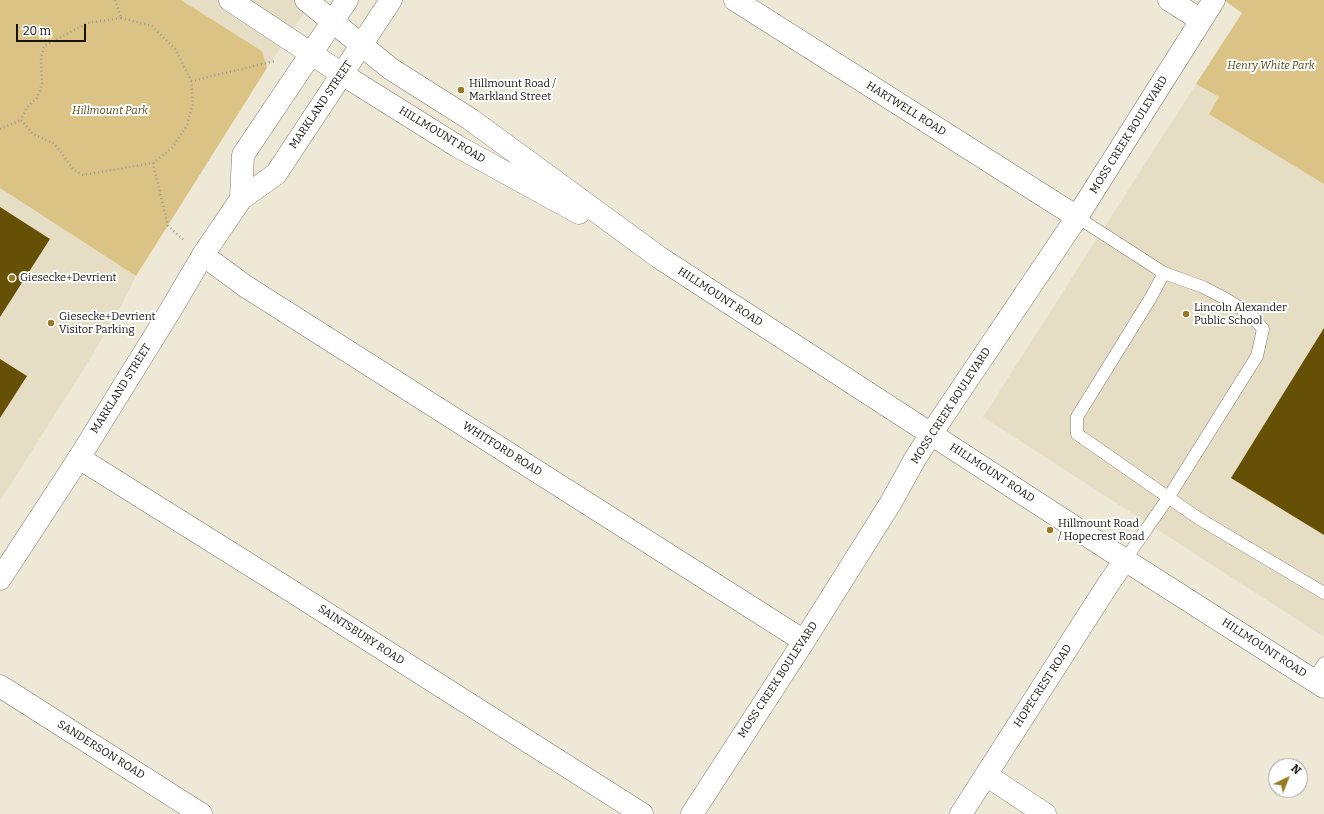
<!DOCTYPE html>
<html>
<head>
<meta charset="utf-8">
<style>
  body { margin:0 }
  #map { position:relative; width:1324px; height:814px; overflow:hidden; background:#eee8d7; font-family:Bitter,serif }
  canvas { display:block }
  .north { position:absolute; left:1268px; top:758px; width:40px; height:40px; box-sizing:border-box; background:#fff; border:1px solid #a2a19f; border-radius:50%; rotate:43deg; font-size:11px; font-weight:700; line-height:16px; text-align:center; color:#17140f }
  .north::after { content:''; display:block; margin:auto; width:14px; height:18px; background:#977a23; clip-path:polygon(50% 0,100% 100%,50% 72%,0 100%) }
  .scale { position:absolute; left:16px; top:24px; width:70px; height:18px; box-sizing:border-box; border:2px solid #17140f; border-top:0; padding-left:5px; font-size:12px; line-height:14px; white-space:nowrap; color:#17140f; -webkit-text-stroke:3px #fff; paint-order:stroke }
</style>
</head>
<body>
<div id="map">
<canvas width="1324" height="814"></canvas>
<div class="north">N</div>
<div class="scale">20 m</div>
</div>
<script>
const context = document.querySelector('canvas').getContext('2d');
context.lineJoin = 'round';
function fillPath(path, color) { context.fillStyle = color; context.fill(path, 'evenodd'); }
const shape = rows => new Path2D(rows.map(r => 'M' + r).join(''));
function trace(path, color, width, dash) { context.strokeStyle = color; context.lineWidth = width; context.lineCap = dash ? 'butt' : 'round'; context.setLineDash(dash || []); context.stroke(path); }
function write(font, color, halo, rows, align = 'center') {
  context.font = font + ' Bitter,serif'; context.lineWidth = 4; context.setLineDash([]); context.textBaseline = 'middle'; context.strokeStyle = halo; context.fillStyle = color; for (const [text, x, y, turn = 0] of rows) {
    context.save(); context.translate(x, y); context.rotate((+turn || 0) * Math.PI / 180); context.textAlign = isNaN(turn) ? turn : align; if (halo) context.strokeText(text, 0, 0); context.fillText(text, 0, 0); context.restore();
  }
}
fillPath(shape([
  [181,0,313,0,267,68,262,51],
  [1196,84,1324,159,1324,637,983,417],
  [0,188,136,276,124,300,92,356,0,501]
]), '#e6ddc5');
fillPath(shape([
  [0,0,181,0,262,51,267,68,136,276,0,188],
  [1224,0,1324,0,1324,184,1209,114,1219,97,1196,84,1242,13]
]), '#dac384');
fillPath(shape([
  [0,207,50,239,0,317],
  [1324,328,1324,535,1231,478],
  [0,359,27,376,0,418]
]), '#665005');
const lane = shape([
  [1077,217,1164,273,1203,287,1226,299,1250,314,1263,329,1257,356,1168,498,1125,560],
  [1164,273,1150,299,1077,417,1077,434,1198,518,1324,593],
  [1313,680,1324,663]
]);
const street = shape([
  [230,0,342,74,457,146,579,213],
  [306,0,391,69,470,119,660,258,1125,560,1324,687],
  [735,0,1077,217],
  [1169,0,1201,20],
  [203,255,245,286,804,641],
  [79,458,293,592,642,814],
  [0,686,201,814],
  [986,775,1045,814],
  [692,814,804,641,890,504,915,459,931,434,1077,217,1214,0],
  [961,814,1109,583,1125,560]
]);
const secondary = shape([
  [241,199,243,155,347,0],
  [0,579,79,458,170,311,203,255,241,199,276,174,391,0]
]);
trace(lane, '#827c6d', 13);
trace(street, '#827c6d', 23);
trace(secondary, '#827c6d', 23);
trace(shape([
  [115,0,121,18],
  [121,18,152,26,176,50,191,81,193,104,187,125,173,147,153,163,83,175,73,169,55,144,33,134,21,120,27,107,37,98,42,84,41,58,44,46,88,23,121,18],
  [191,81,275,61],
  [0,129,21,120],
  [153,163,168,226,185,241]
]), '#a19d90', 2.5, [1, 3]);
trace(lane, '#fff', 12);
trace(street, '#fff', 22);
trace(secondary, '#fff', 22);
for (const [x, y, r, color] of [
  [461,90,4,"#977a23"],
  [12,278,4,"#977a23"],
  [1186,314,4,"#977a23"],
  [51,323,4,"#977a23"],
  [1050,530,4,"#977a23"]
]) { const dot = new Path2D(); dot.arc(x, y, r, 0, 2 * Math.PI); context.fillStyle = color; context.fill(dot); trace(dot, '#fff', 1.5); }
write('italic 11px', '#594815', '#fff', [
  ["Henry White Park",1271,66],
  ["Hillmount Park",110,111]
]);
write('11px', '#17140f', '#fff', [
  ["Hillmount Road /",469,84],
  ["Markland Street",469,97],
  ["Giesecke+Devrient",20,278],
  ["Lincoln Alexander",1194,308],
  ["Public School",1194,321],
  ["Giesecke+Devrient",59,317],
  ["Visitor Parking",59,330],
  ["Hillmount Road",1058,524],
  ["/ Hopecrest Road",1058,537]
], 'left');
write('11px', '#17140f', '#fff', [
  ["MARKLAND STREET",321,105,-56],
  ["HARTWELL ROAD",906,109,32],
  ["HILLMOUNT ROAD",442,135,31],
  ["MOSS CREEK BOULEVARD",1129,135,-58],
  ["HILLMOUNT ROAD",720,297,33],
  ["MARKLAND STREET",121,389,-58],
  ["MOSS CREEK BOULEVARD",951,406,-57],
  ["WHITFORD ROAD",502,449,32],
  ["HILLMOUNT ROAD",992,473,33],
  ["SAINTSBURY ROAD",361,635,33],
  ["HILLMOUNT ROAD",1264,648,33],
  ["MOSS CREEK BOULEVARD",778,680,-57],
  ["HOPECREST ROAD",1043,686,-57],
  ["SANDERSON ROAD",101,750,32]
]);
</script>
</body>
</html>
